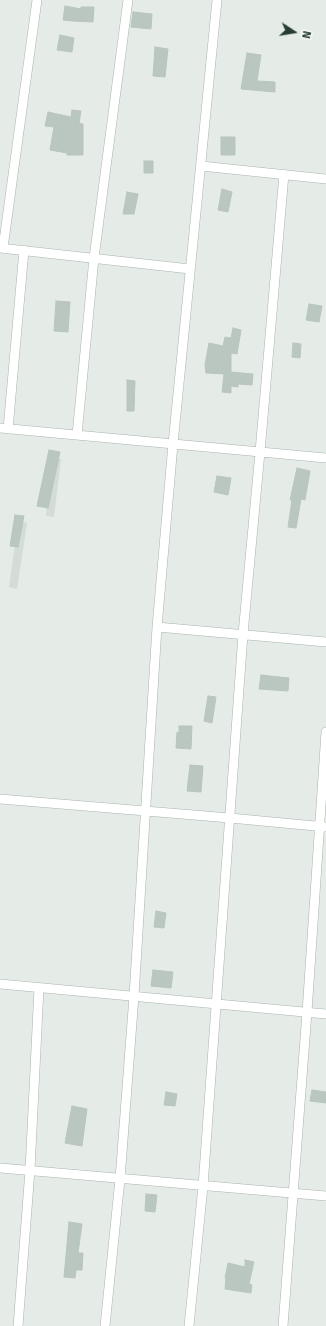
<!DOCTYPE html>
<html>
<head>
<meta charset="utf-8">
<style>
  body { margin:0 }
  #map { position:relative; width:326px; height:1326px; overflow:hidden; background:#e5ece8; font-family:Signika,sans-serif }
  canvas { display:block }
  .north { position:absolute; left:274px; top:12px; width:40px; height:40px; -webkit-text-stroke:3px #f5f9f7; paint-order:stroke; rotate:102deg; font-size:11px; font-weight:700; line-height:16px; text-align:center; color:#263c34 }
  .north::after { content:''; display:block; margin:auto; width:14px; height:18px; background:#263c34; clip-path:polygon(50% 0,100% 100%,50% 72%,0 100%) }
</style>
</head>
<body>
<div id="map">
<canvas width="326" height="1326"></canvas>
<div class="north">N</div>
</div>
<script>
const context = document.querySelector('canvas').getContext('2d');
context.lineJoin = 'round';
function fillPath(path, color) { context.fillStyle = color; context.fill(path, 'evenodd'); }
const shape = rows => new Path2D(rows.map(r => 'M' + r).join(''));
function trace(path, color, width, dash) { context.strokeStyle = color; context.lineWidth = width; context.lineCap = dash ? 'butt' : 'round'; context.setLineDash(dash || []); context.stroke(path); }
fillPath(shape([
  [52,458,61,459,54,517,46,516],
  [18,521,27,523,17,589,9,587]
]), '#d3dcd7');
const building = shape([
  [65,6,81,9,81,7,94,7,93,22,72,21,63,20,65,6],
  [133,12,152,14,151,29,131,27,133,12],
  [60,35,74,38,72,52,57,50,60,35],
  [155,47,168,49,165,77,153,76,155,47],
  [247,53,261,55,257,81,275,82,275,92,241,89,247,53],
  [72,110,81,111,79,123,83,124,83,155,67,155,67,153,50,150,54,127,45,126,48,112,71,117,72,110],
  [221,137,235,137,235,155,221,155,221,137],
  [144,161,153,161,153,173,144,173,144,161],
  [222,189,232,192,228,212,218,210,222,189],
  [127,192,138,194,134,214,123,214,127,192],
  [56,301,70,302,68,332,54,331,56,301],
  [309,304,322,306,319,322,306,320,309,304],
  [233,328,241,330,237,354,231,353,231,372,253,374,252,385,238,384,238,387,231,386,231,393,222,392,224,374,206,373,205,365,209,343,223,346,225,337,231,338,233,328],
  [293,343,301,344,300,358,292,357,293,343],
  [127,380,135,381,134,411,127,411,127,380],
  [49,450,60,452,48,508,37,506,49,450],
  [297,468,310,471,305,500,301,499,296,528,288,527,292,500,290,500,297,468],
  [217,476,231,478,228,495,214,492,217,476],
  [15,515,24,516,18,547,10,546,15,515],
  [261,675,289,678,288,691,259,689,261,675],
  [208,696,216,697,212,723,204,721,208,696],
  [179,726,192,726,191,749,176,748,177,732,179,733,179,726],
  [190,765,203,766,201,792,187,791,190,765],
  [156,911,166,913,164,928,154,927,156,911],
  [153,970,173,972,171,988,151,986,153,970],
  [312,1090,326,1092,326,1103,310,1101,312,1090],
  [166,1092,177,1094,175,1106,164,1105,166,1092],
  [72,1106,87,1109,82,1146,65,1143,72,1106],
  [146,1194,157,1195,155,1212,145,1211,146,1194],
  [69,1222,82,1224,78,1253,83,1253,82,1270,76,1270,75,1278,64,1277,69,1222],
  [245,1260,254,1262,249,1284,252,1285,251,1293,225,1289,226,1278,225,1278,228,1263,245,1267,245,1260]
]);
fillPath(building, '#bac7c1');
trace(building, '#b8c5bf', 1);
const street = shape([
  [201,166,326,179],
  [0,248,190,269],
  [3,248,37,0],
  [0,428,326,458],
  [8,429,24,250],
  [77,435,94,258,128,0],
  [157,627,326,642],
  [0,799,230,818,326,827],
  [0,984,326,1014],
  [0,1168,326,1196],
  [18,1326,30,1170,39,988],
  [105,1326,120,1179,134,996,157,627,173,444,217,0],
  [189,1326,203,1186,243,634,260,452,284,174],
  [283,1326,307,1012,326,732]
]);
trace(street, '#a8b4ae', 10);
trace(street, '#fff', 9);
</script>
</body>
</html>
